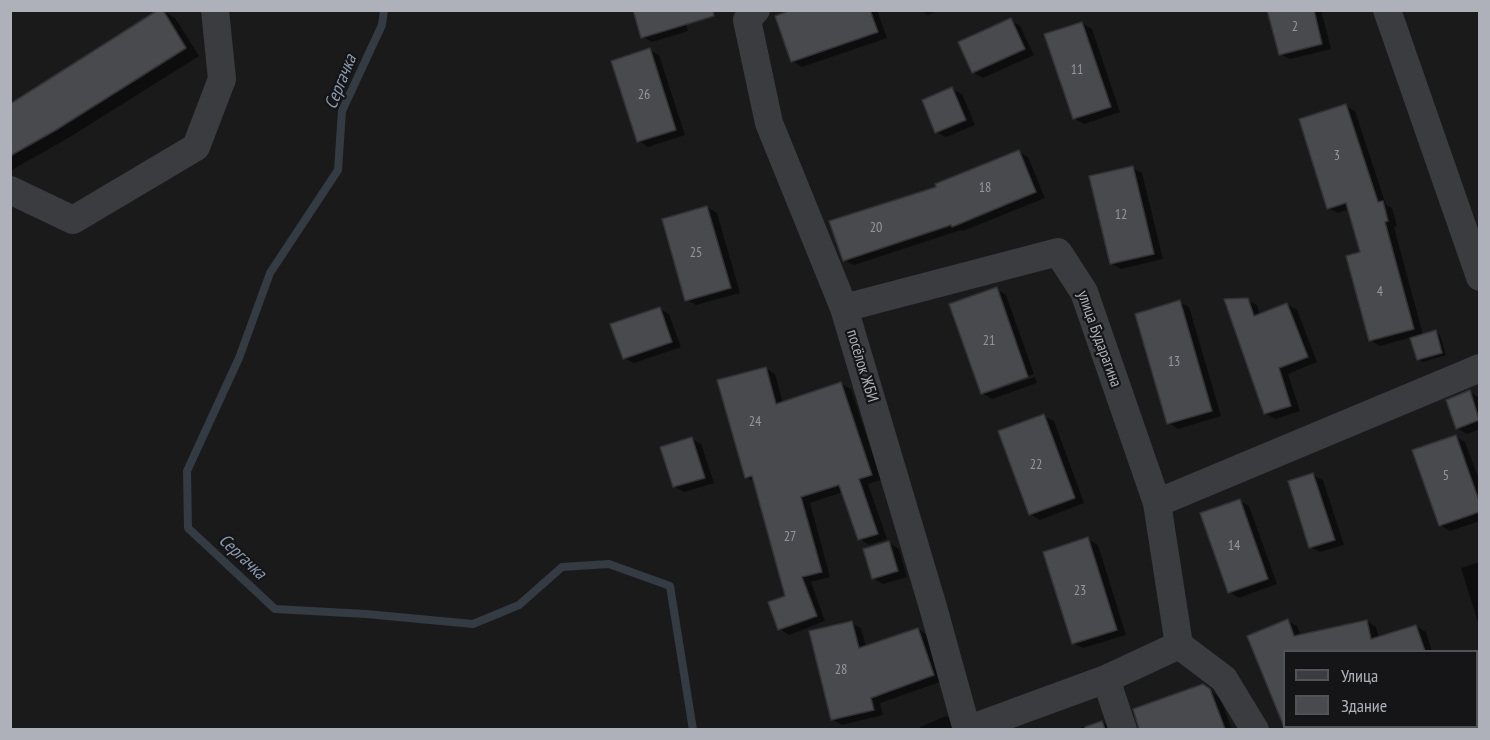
<!DOCTYPE html>
<html>
<head>
<meta charset="utf-8">
<style>
  body { margin:0 }
  #map { position:relative; width:1490px; height:740px; overflow:hidden; background:#1a1a1b; font-family:"PT Sans Narrow",sans-serif }
  canvas { display:block }
  .frame { position:absolute; inset:0; border:12px solid #aeb1b9; pointer-events:none }
  .legend { position:absolute; left:1283px; top:650px; width:195px; height:78px; box-sizing:border-box; background:#151517; border:2px solid #525358; margin:0; padding:8px 10px; list-style:none; font-size:18px; color:#aeb1b9 }
  .legend li { display:flex; align-items:center; gap:12px; height:30px }
  .legend b { width:30px; border:2px solid #525358 }
</style>
</head>
<body>
<div id="map">
<canvas width="1490" height="740"></canvas>
<div class="frame"></div>
<ul class="legend">
<li><b style="height:8px;background:#3b3c40"></b>Улица</li>
<li><b style="height:16px;background:#494a4d"></b>Здание</li>
</ul>
</div>
<script>
const context = document.querySelector('canvas').getContext('2d');
context.lineJoin = 'round';
function fillPath(path, color) { context.fillStyle = color; context.fill(path, 'evenodd'); }
const shape = rows => new Path2D(rows.map(r => 'M' + r).join(''));
function trace(path, color, width, dash) { context.strokeStyle = color; context.lineWidth = width; context.lineCap = dash ? 'butt' : 'round'; context.setLineDash(dash || []); context.stroke(path); }
function write(font, color, halo, rows, align = 'center') {
  context.font = font + ' "PT Sans Narrow",sans-serif'; context.lineWidth = 4.5; context.setLineDash([]); context.textBaseline = 'middle'; context.strokeStyle = halo; context.fillStyle = color; for (const [text, x, y, turn = 0] of rows) {
    context.save(); context.translate(x, y); context.rotate((+turn || 0) * Math.PI / 180); context.textAlign = isNaN(turn) ? turn : align; if (halo) context.strokeText(text, 0, 0); context.fillText(text, 0, 0); context.restore();
  }
}
fillPath(shape([
  [162,10,175,18,199,56,70,137,10,171,10,105],
  [682,10,688,31,652,42,643,37],
  [796,10,877,10,887,38,802,67,792,61],
  [920,10,940,10,928,15],
  [1269,10,1321,10,1331,49,1290,59,1280,54],
  [1011,20,1020,26,1034,55,983,78,973,72],
  [1082,23,1092,29,1120,112,1084,124,1074,118],
  [650,50,659,55,685,135,648,147,639,141],
  [952,89,962,94,975,125,946,137,936,132],
  [1346,106,1355,111,1386,205,1392,208,1397,226,1394,227,1423,335,1436,332,1440,335,1446,355,1423,362,1418,359,1412,337,1380,346,1370,340,1362,253,1349,209,1338,213,1329,208],
  [1019,152,1028,157,1045,198,963,231,961,230,854,265,844,260,938,188],
  [1132,167,1142,173,1163,259,1121,269,1111,263],
  [707,207,717,213,740,293,696,305,687,300],
  [997,289,1006,295,1034,374,987,390,987,393,1035,377,1037,383,992,399,982,393],
  [1247,300,1257,305,1260,315,1287,304,1297,310,1317,362,1288,374,1300,411,1275,419,1265,413],
  [1179,302,1189,307,1221,416,1178,429,1169,423],
  [660,309,669,314,681,347,634,363,624,358],
  [766,368,775,374,783,403,841,384,851,389,881,480,868,484,887,539,869,545,860,539,843,492,810,503,830,577,811,582,825,621,789,635,780,629,787,597,756,483,746,477],
  [1469,392,1480,398,1480,429,1467,434,1457,428],
  [1044,416,1054,421,1084,503,1040,520,1030,514],
  [1456,437,1465,442,1480,482,1480,521,1450,531,1440,525],
  [692,439,701,444,714,483,684,492,674,486],
  [1313,475,1323,480,1344,545,1320,552,1310,547],
  [1240,501,1249,506,1277,584,1239,598,1230,592],
  [1088,539,1098,545,1126,635,1083,648,1073,643],
  [889,543,899,549,907,577,883,584,873,578],
  [1480,562,1480,629,1461,568],
  [1288,621,1297,626,1301,636,1367,621,1376,627,1379,638,1416,626,1426,632,1432,652,1284,652,1284,715,1279,712,1249,637],
  [851,623,861,628,866,647,918,629,927,635,943,681,880,703,883,715,842,725,832,719],
  [1203,686,1220,697,1232,730,1140,730,1135,710],
  [946,716,955,722,957,730,921,730,920,727],
  [1102,721,1113,730,1074,730]
]), '#0007');
trace(shape([
  [384,10,382,25,342,111,338,170,270,273,239,358,187,471,188,528,275,609,366,614,473,624,519,605,562,567,609,564,670,586,693,730]
]), '#353b43', 8);
const building = shape([
  [158,10,163,10,186,48,56,130,10,156,10,104,158,10],
  [633,10,713,10,714,16,641,38,633,10],
  [791,10,870,10,878,32,791,62,775,16,791,10],
  [1267,10,1314,10,1322,44,1279,55,1267,10],
  [1011,18,1025,49,972,73,958,42,1011,18],
  [1082,22,1111,107,1073,119,1044,34,1082,22],
  [650,48,676,130,637,142,611,61,650,48],
  [952,87,966,120,935,133,922,100,952,87],
  [1346,104,1378,202,1383,201,1388,221,1385,222,1414,329,1369,341,1346,256,1360,252,1346,203,1327,209,1299,119,1346,104],
  [1019,150,1036,192,952,227,951,225,843,261,829,221,936,187,935,184,1019,150],
  [1133,166,1154,254,1110,264,1089,176,1133,166],
  [707,206,731,288,685,301,662,219,707,206],
  [997,287,1028,377,981,394,949,304,997,287],
  [1248,298,1254,316,1287,303,1308,357,1279,368,1291,406,1264,414,1224,299,1248,298],
  [1180,300,1212,411,1167,424,1135,314,1180,300],
  [660,307,672,342,623,359,610,324,660,307],
  [1436,330,1442,353,1417,360,1410,338,1436,330],
  [766,367,776,404,841,382,872,475,859,479,878,534,858,540,839,485,801,497,822,572,802,577,817,616,778,630,768,602,785,596,752,476,745,478,717,380,766,367],
  [1470,390,1479,420,1456,429,1446,400,1470,390],
  [1044,414,1075,498,1029,515,998,431,1044,414],
  [1456,435,1479,501,1479,512,1439,526,1412,450,1456,435],
  [692,437,705,478,673,487,660,447,692,437],
  [1313,473,1335,540,1309,548,1288,481,1313,473],
  [1240,499,1268,579,1228,593,1200,513,1240,499],
  [1088,537,1117,630,1072,644,1043,552,1088,537],
  [889,541,898,571,872,579,863,549,889,541],
  [1288,619,1294,636,1367,620,1371,639,1416,625,1425,651,1284,651,1284,727,1247,636,1288,619],
  [852,621,859,648,918,628,934,675,871,698,874,710,831,720,809,631,852,621],
  [1203,684,1210,689,1225,729,1139,729,1133,709,1203,684],
  [1102,721,1105,729,1085,729,1085,727,1102,721]
]);
fillPath(building, '#494a4d');
trace(building, '#343437', 1.5);
trace(shape([
  [756,10,747,20,769,123,844,308,933,607,967,730],
  [1387,10,1480,277],
  [10,190,73,220,196,147,222,79,215,10],
  [844,308,1058,252,1084,292,1157,503,1179,645,1106,679,967,730],
  [1157,503,1480,368],
  [1179,645,1224,679,1255,730],
  [1106,679,1123,730]
]), '#3b3c40', 28);
write('14px', '#95979e', null, [
  ["2",1295,27],
  ["11",1077,70],
  ["26",644,95],
  ["3",1337,156],
  ["18",985,188],
  ["12",1121,215],
  ["20",876,228],
  ["25",696,253],
  ["4",1380,292],
  ["21",989,341],
  ["13",1174,362],
  ["24",755,422],
  ["22",1036,465],
  ["5",1446,476],
  ["27",790,537],
  ["14",1234,546],
  ["23",1080,591],
  ["28",841,670]
]);
write('16px', '#aeb1b9', '#151517', [
  ["улица Бударагина",1099,339,70],
  ["посёлок ЖБИ",862,366,73]
]);
write('italic 18px', '#8a9bb0', '#151517', [
  ["Сергачка",341,82,-68],
  ["Сергачка",242,557,43]
]);
</script>
</body>
</html>
